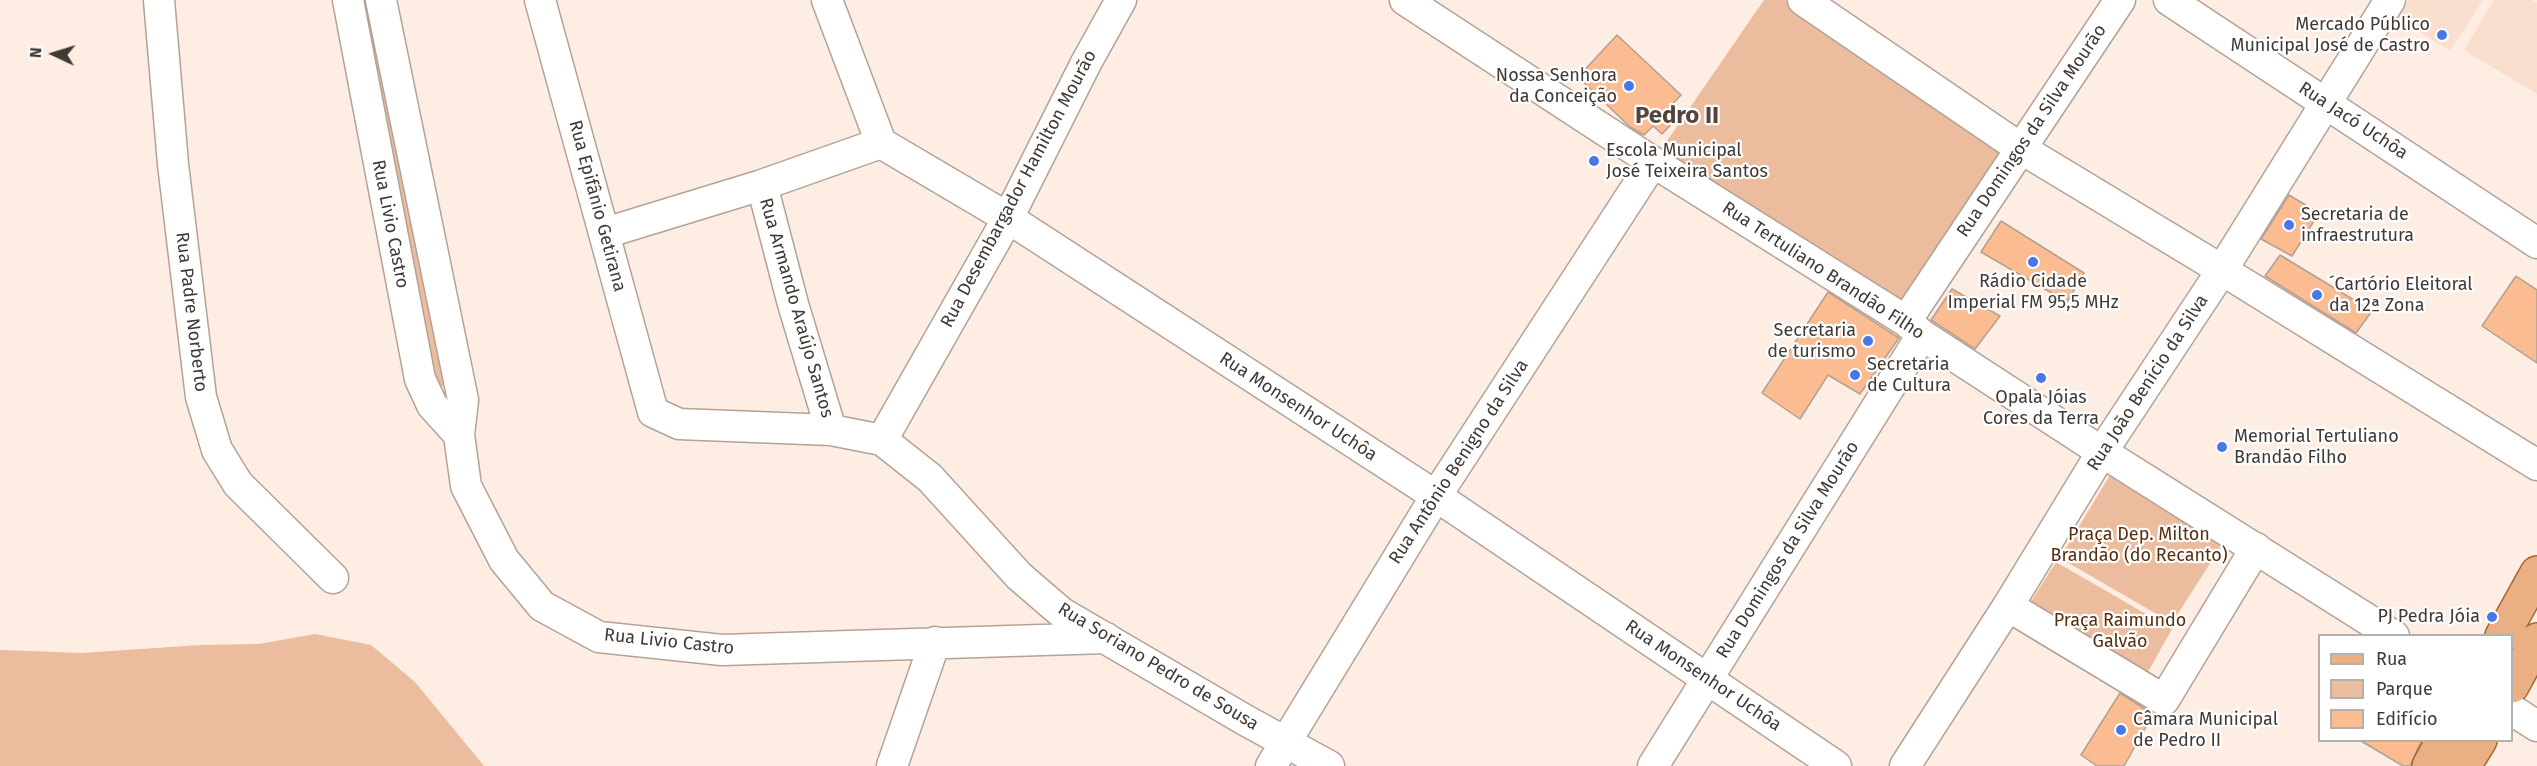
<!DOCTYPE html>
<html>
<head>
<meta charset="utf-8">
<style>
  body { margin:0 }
  #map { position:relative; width:2537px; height:766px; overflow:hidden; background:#fdede3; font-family:"Fira Sans",sans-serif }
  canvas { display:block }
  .legend { position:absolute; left:2318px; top:634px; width:195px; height:108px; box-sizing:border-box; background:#fff; border:2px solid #b3b0ae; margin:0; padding:8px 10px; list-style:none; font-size:18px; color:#413934 }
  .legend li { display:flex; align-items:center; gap:12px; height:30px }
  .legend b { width:30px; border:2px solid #b3b0ae }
  .north { position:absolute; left:24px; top:24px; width:60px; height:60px; -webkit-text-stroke:4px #fff; paint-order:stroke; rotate:274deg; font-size:16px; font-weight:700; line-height:24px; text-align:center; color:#413934 }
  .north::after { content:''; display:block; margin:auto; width:21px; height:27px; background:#413934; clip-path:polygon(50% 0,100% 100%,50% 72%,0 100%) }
</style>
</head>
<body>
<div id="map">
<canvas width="2537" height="766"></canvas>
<ul class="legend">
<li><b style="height:8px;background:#eab083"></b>Rua</li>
<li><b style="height:16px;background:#ebbc9d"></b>Parque</li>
<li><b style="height:16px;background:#fbbc91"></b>Edifício</li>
</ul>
<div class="north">N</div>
</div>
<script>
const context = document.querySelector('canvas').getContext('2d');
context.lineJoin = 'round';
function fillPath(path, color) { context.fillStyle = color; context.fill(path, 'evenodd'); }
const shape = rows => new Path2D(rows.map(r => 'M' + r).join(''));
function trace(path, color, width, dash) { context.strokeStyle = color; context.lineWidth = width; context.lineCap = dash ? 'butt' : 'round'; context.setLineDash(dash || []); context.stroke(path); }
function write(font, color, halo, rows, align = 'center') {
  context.font = font + ' "Fira Sans",sans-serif'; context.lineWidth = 4.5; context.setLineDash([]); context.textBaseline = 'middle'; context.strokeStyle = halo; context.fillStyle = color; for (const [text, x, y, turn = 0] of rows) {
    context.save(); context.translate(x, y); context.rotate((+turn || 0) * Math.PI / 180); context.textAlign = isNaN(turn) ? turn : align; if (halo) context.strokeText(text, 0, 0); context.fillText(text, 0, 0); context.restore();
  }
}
fillPath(shape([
  [2409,0,2483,0,2450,51,2398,18],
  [2494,0,2532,0,2537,3,2537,94,2464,50]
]), '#fadfce');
fillPath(shape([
  [353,0,373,0,446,383,439,390,432,387],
  [1764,0,1786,0,2008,150,1906,305,1658,154],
  [2113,470,2225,540,2172,623,2060,558],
  [2056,562,2172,629,2144,679,2027,608],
  [315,634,371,645,415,682,484,766,0,766,0,650,82,653,200,645,259,644]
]), '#ebbc9d');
const building = shape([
  [1617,35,1681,95,1667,110,1676,119,1662,134,1653,126,1644,135,1630,127,1578,77,1617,35],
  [2289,195,2319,213,2292,256,2261,239,2289,195],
  [2001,221,2084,273,2067,302,1981,252,2001,221],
  [2280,255,2372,311,2356,333,2265,276,2280,255],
  [2516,276,2537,290,2537,363,2482,326,2516,276],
  [1952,289,2000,316,1975,349,1931,320,1952,289],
  [1828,292,1899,338,1860,394,1828,375,1800,419,1762,393,1828,292],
  [2120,693,2153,714,2124,766,2097,766,2081,755,2120,693],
  [2361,741,2421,741,2410,766,2403,766,2361,741]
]);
fillPath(building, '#fbbc91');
trace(building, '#b3a094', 1.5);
const minor = shape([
  [159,0,173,164,201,397,217,450,238,484,333,578],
  [348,0,420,379,432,405,459,435],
  [381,0,463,400,459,435,466,486,504,560,542,606,599,637,722,650,1106,638],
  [540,0,653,412,679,424,831,430,882,440,930,478,1019,576,1062,613,1245,720,1329,766],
  [827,0,881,143,1008,218,1436,496,1836,766],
  [1405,0,1653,162,1906,321,1922,335,2102,452,2394,636],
  [1803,0,2020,148,2222,270,2537,465],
  [2169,0,2537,243],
  [762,185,793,304,831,430],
  [605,233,762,185,881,143],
  [1906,321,2120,0],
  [882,440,1008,218,1086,63,1121,0],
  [2008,606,2164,700,2256,548],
  [2512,710,2537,726],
  [892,766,935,642],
  [1271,766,1436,496,1653,162],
  [1653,766,1922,335],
  [1905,766,2008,606,2102,452,2222,270,2390,0]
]);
const major = shape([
  [2502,636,2537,573],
  [2512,686,2537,640],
  [2429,766,2443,740],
  [2464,766,2480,740]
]);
trace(minor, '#b4a296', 33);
trace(major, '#a66531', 36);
trace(minor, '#fff', 30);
trace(major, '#eab083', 33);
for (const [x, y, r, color] of [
  [2442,35,6,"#4977e9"],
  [1629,86,6,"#4977e9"],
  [1594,161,6,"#4977e9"],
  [2289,225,6,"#4977e9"],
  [2033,262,6,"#4977e9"],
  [2317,295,6,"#4977e9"],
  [1868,341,6,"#4977e9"],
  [1855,375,6,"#4977e9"],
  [2041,378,6,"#4977e9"],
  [2222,447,6,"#4977e9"],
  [2492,617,6,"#4977e9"],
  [2121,730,6,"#4977e9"]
]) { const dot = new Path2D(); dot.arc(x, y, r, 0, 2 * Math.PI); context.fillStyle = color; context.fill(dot); trace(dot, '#fff', 2); }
write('18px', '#413934', '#fff', [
  ["Mercado Público",2430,25,"right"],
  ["Municipal José de Castro",2430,46,"right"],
  ["Nossa Senhora",1617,76,"right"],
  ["da Conceição",1617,97,"right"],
  ["Escola Municipal",1606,151],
  ["José Teixeira Santos",1606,172],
  ["Secretaria de",2301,215],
  ["infraestrutura",2301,236],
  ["Rádio Cidade",2033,282,"center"],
  ["Imperial FM 95,5 MHz",2033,303,"center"],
  ["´Cartório Eleitoral",2329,285],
  ["da 12ª Zona",2329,306],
  ["Secretaria",1856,331,"right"],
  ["de turismo",1856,352,"right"],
  ["Secretaria",1867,365],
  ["de Cultura",1867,386],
  ["Opala Jóias",2041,398,"center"],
  ["Cores da Terra",2041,419,"center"],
  ["Memorial Tertuliano",2234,437],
  ["Brandão Filho",2234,458],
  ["PJ Pedra Jóia",2480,617,"right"],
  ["Câmara Municipal",2133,720],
  ["de Pedro II",2133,741]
], 'left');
write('18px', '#413934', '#fff', [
  ["Rua Jacó Uchôa",2353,121,33],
  ["Rua Domingos da Silva Mourão",2032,131,-56],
  ["Rua Desembargador Hamilton Mourão",1019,189,-62],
  ["Rua Epifânio Getirana",597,206,75],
  ["Rua Livio Castro",390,224,79],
  ["Rua Tertuliano Brandão Filho",1823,271,33],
  ["Rua Armando Araújo Santos",796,308,74],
  ["Rua Padre Norberto",191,312,83],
  ["Rua João Benício da Silva",2148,383,-57],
  ["Rua Monsenhor Uchôa",1298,407,33],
  ["Rua Antônio Benigno da Silva",1459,462,-57],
  ["Rua Domingos da Silva Mourão",1788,550,-58],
  ["Rua Livio Castro",669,642,6],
  ["Rua Soriano Pedro de Sousa",1158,667,31],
  ["Rua Monsenhor Uchôa",1703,676,34]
]);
write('18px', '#582f10', '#fff', [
  ["Praça Dep. Milton",2139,535],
  ["Brandão (do Recanto)",2139,556],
  ["Praça Raimundo",2120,621],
  ["Galvão",2120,642]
]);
write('bold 24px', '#54443a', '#fff', [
  ["Pedro II",1677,116]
]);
</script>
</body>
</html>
